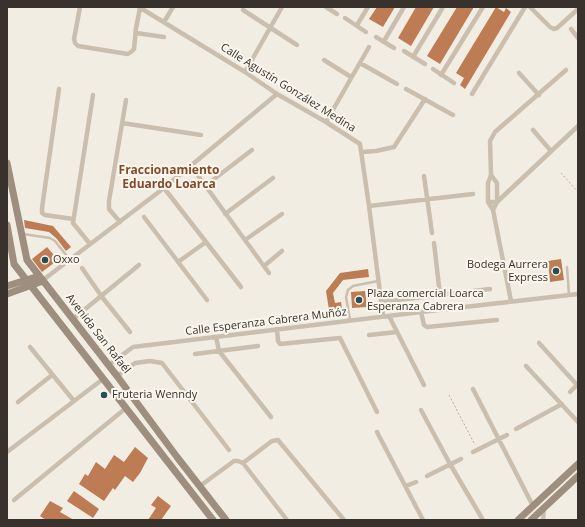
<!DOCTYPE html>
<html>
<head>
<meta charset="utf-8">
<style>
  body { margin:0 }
  #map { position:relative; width:585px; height:527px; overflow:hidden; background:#f2ede2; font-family:"Open Sans",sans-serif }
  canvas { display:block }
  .frame { position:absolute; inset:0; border:8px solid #39322c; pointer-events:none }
</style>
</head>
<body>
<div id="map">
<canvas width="585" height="527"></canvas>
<div class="frame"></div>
</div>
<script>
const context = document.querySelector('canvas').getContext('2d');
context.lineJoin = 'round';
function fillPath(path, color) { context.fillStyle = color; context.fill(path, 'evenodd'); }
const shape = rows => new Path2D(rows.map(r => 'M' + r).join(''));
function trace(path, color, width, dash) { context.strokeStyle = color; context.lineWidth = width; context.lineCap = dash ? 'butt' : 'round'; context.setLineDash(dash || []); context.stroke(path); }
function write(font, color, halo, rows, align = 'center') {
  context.font = font + ' "Open Sans",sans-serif'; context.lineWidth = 4; context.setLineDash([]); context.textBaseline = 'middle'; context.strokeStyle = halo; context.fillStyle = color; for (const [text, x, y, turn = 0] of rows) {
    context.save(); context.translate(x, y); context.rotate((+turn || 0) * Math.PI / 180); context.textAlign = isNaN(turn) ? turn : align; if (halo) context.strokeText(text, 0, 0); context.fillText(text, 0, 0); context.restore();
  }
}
fillPath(shape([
  [377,7,395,7,383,27,369,19],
  [416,7,434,7,411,46,398,38],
  [457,7,474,7,440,64,427,56],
  [496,7,504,12,506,8,511,12,465,89,460,85,464,78,456,73],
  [24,220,53,226,71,247,66,251,57,239,49,232,25,228],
  [47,247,58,260,42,272,32,259],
  [561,259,564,280,550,282,548,261],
  [368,269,369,277,343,280,333,293,335,303,341,302,342,309,329,310,326,291,340,273],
  [365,291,367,307,352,308,351,292],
  [135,447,148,458,140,473,133,482,125,476,115,490,113,488,104,501,79,484,85,474,88,476,96,462,105,469,114,455,124,462],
  [74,491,99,509,93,518,67,501],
  [158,496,171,506,161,520,148,520,156,508,151,505],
  [50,501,63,508,60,512,74,520,46,520,40,516]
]), '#be7c54');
trace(shape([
  [561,173,578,192],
  [449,395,475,445]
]), '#b6a998', 1, [2, 2]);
trace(shape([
  [23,234,50,238,55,241,70,260],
  [567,267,569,295],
  [350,320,346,297,348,290,353,286,378,281]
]), '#cabeae', 2.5);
trace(shape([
  [80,7,74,39,75,43,78,46,128,54,131,52,134,49,136,28,140,8],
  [139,7,245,72,277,94,326,122,360,144,369,206,383,316],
  [326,7,337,14],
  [530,7,550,27,554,29,557,28,578,9],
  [243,10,297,45],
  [345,18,366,32],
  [164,22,173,7],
  [357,25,368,7],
  [571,29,578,38],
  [136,33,164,37],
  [376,37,394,48],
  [384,41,404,7],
  [404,51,425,64],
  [413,57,443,7],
  [324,60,351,77],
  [360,63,397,84],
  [433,69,454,83],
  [245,72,282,7],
  [519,73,539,95],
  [441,75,483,7],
  [59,89,42,208,42,213,45,215,73,219],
  [406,89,453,115],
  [472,94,525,7],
  [326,122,369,47],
  [122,123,201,135],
  [533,130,551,151],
  [362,152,376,151,394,147,425,99],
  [191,166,269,273],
  [491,175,497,183,497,202,493,210],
  [424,176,432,233],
  [205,186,252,150],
  [164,188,241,287],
  [488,202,497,202,578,126],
  [369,206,473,194],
  [225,214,273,178],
  [144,217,207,300],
  [120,222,109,209,109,201,126,100],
  [245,240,282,214],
  [434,243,440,295],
  [90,244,73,223,93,95],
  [178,262,206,242],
  [264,266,282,251],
  [82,268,102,297,130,332],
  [43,281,47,277,164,188,277,94],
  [511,301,493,210,488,202,488,183,491,175,490,141,495,132,566,70],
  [381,302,490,289],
  [421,312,424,325,427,327,497,320],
  [389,316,424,385],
  [73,319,139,265],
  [277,329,278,341,280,344,340,338,377,412],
  [369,335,397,332],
  [216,337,219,351,271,417],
  [539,343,578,386],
  [30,347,74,401],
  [195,354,258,346],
  [109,365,133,347,421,312,578,294],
  [526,366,578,422],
  [117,376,135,363,150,361,162,363,229,450],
  [473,389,533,506],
  [570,392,578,384],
  [18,402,52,375],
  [421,410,450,464,483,520],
  [516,429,562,404],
  [377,432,423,520],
  [7,452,103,379],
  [473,452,507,435],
  [243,463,272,441,278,440,344,520],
  [427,476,461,459],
  [200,486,234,461,238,461,243,463,287,520],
  [406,486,416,482],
  [14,500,126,408],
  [543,520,544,508]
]), '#cabeae', 4.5);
trace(shape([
  [7,163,27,260,117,376,177,457,226,520],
  [7,225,14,264,213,520],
  [7,286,39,276],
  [7,294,43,281],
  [518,520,578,464],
  [531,520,578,476]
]), '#9e8e7f', 7);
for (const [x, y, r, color] of [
  [45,260,4,"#244e58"],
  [556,271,4,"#244e58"],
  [359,300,4,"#244e58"],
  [104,395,4,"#244e58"]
]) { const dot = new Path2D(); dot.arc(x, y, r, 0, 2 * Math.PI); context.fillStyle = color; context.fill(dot); trace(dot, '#faf6ee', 1.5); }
write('11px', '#39322c', '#faf6ee', [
  ["Calle Agustín González Medina",288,88,32],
  ["Calle Esperanza Cabrera Muñóz",266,322,-7],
  ["Avenida San Rafaél",98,334,52]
]);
write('11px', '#39322c', '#faf6ee', [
  ["Oxxo",53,260],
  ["Bodega Aurrera",548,265,"right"],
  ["Express",548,278,"right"],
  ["Plaza comercial Loarca",367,294],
  ["Esperanza Cabrera",367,307],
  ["Fruteria Wenndy",112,395]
], 'left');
write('bold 12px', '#834b2a', '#faf6ee', [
  ["Fraccionamiento",169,171],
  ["Eduardo Loarca",169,185]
]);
</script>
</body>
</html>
